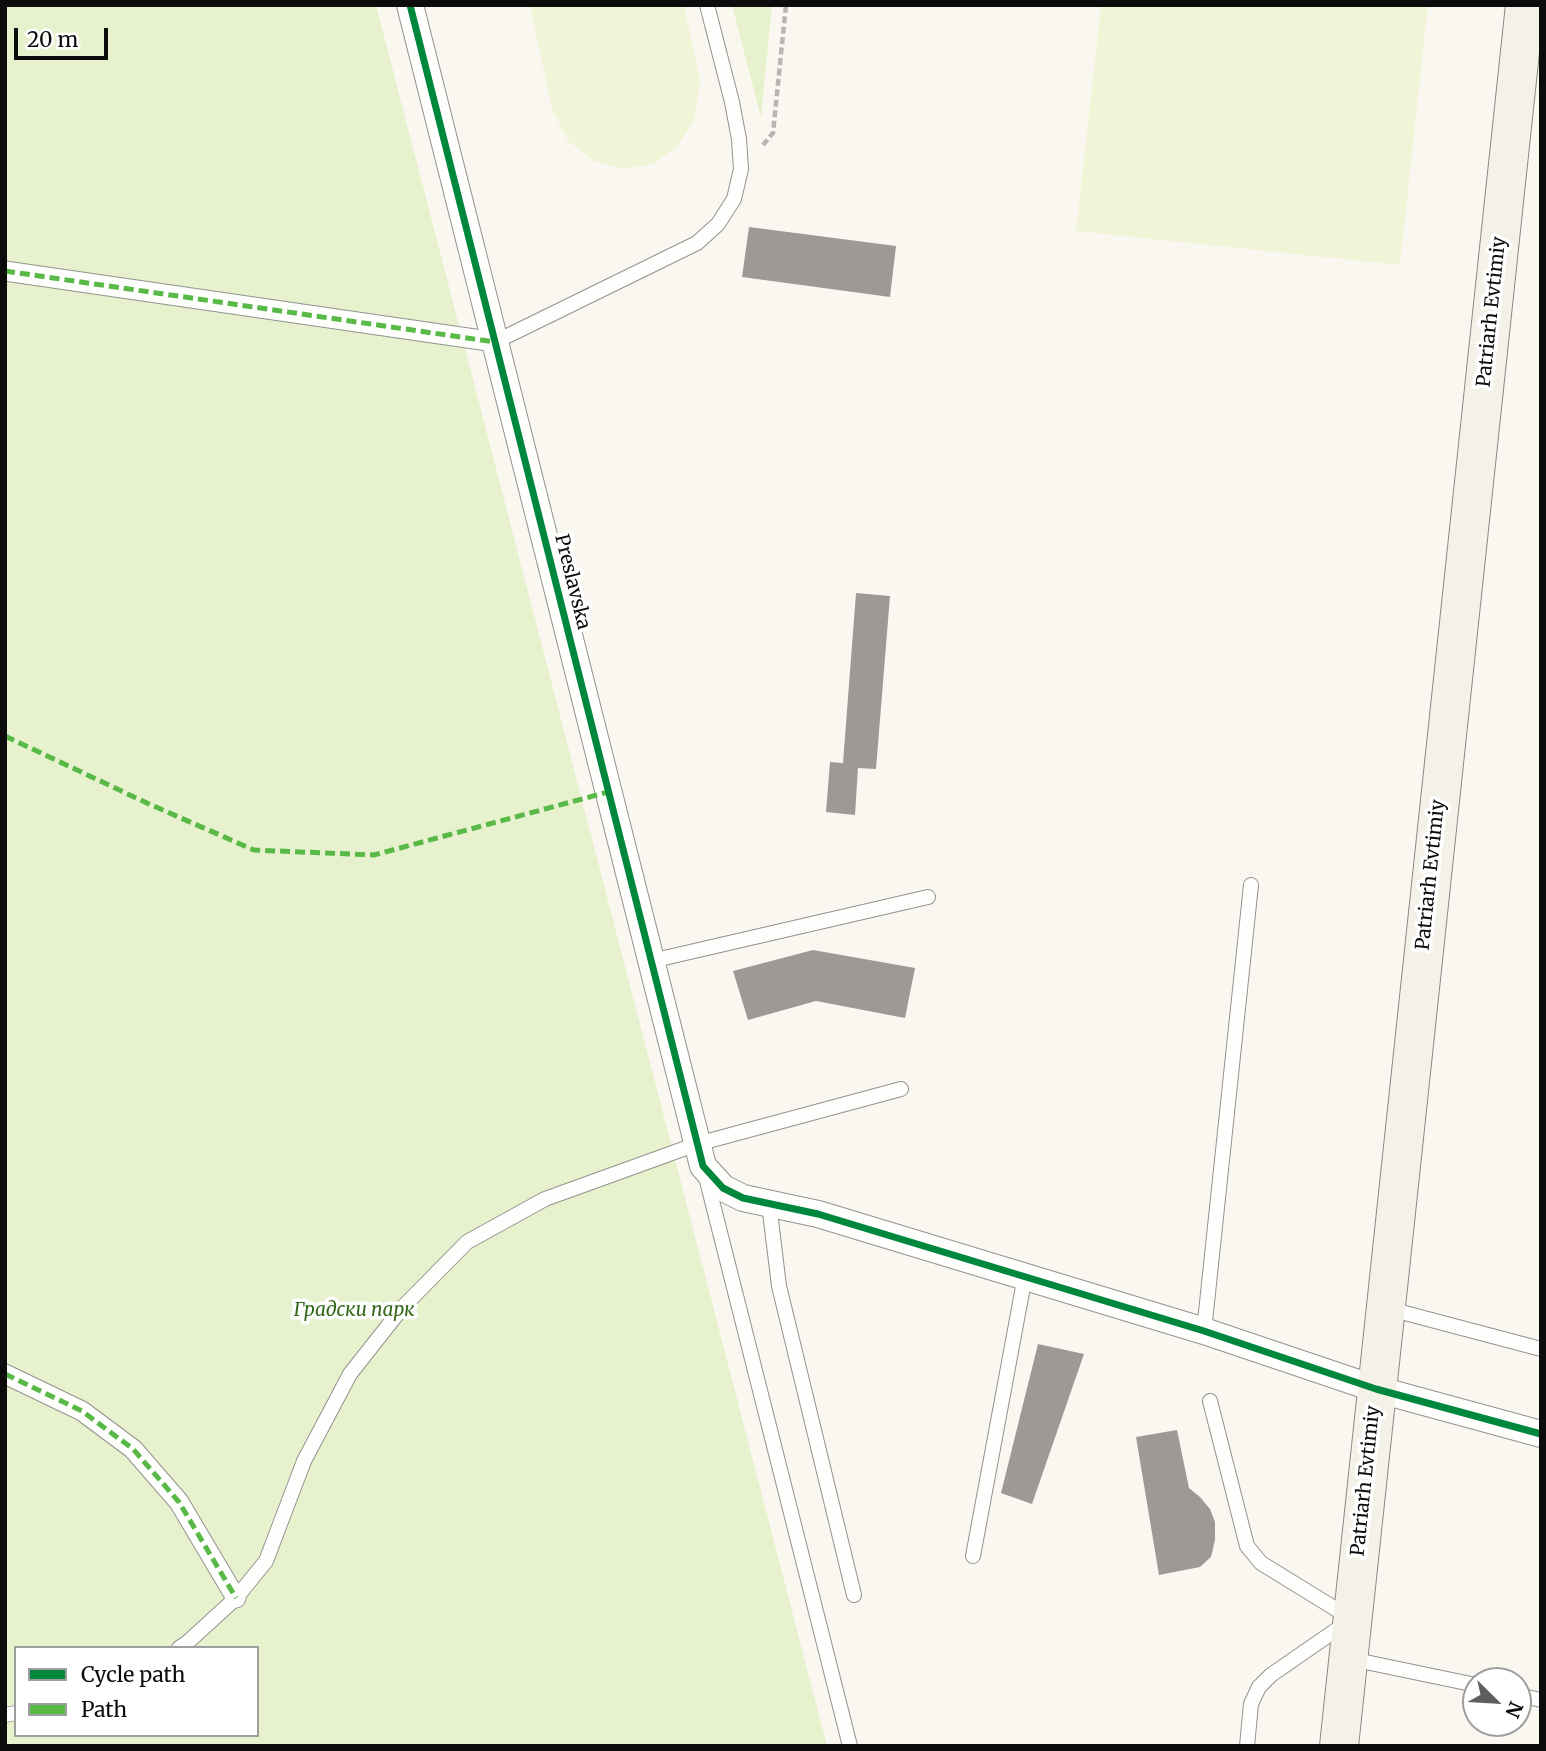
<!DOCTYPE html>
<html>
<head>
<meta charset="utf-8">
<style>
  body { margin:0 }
  #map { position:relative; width:1546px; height:1751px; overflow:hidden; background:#faf7f0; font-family:Merriweather,serif }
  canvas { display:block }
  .frame { position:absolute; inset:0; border:7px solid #0c0c0c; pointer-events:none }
  .legend { position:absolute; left:14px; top:1646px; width:245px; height:91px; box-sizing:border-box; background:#fff; border:2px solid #9e9e9e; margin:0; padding:9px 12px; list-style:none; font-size:21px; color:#0c0c0c }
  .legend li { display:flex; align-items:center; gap:14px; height:35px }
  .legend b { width:35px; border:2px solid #9e9e9e }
  .north { position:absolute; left:1462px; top:1667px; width:70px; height:70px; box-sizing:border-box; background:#fff; border:2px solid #9e9e9e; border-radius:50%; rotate:114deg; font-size:19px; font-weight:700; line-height:28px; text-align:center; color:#0c0c0c }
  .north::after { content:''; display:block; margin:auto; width:24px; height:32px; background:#5f5e5c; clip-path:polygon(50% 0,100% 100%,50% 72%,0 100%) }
  .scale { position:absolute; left:14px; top:28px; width:94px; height:32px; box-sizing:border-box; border:4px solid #0c0c0c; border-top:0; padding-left:9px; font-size:21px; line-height:24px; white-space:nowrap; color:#0c0c0c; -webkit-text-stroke:5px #fff; paint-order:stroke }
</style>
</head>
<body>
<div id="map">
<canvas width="1546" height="1751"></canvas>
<div class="frame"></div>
<ul class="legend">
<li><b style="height:9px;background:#00873e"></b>Cycle path</li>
<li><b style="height:9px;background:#58b947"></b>Path</li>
</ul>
<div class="north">N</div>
<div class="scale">20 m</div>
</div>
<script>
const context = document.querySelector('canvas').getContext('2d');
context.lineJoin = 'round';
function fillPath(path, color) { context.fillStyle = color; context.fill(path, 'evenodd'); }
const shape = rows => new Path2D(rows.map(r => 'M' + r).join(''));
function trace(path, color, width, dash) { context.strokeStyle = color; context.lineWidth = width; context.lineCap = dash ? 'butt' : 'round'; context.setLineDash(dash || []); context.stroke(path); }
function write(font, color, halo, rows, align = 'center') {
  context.font = font + ' Merriweather,serif'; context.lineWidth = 7; context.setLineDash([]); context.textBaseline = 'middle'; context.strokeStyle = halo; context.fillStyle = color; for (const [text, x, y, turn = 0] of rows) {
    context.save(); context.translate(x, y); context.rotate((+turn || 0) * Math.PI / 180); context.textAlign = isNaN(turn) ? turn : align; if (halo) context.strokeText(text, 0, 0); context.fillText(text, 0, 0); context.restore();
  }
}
fillPath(shape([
  [5,5,376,5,827,1746,5,1746],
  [16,1648,257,1648,257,1735,16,1735],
  [732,5,772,5,761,118]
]), '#e7f1ce');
fillPath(shape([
  [530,5,684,5,700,80,695,118,678,146,653,164,623,169,594,161,568,141,552,109],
  [1101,5,1428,5,1400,265,1076,231]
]), '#f0f5d8');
fillPath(shape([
  [749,227,896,246,890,297,742,277],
  [856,593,890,596,876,769,858,768,855,815,826,812,830,762,843,763],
  [813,950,915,968,905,1018,816,1001,748,1020,733,971],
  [1038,1344,1084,1354,1032,1504,1001,1493],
  [1177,1430,1189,1488,1200,1497,1210,1509,1215,1522,1215,1540,1211,1557,1200,1567,1159,1575,1136,1437]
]), '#9d9a96');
const service = shape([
  [495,342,697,243,718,224,734,199,741,169,739,139,732,102,707,5],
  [651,961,928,897],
  [706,1177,850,1746],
  [769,1204,779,1286,854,1595],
  [1386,1308,1541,1349],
  [1204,1331,1251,885],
  [1210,1401,1247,1546,1261,1563,1352,1619,1271,1675,1259,1687,1251,1704,1247,1746],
  [973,1556,1025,1276],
  [179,1648,188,1642,236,1598,266,1561,304,1461,350,1374,402,1308,467,1242,545,1199,697,1144,901,1089],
  [1351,1659,1476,1685],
  [1518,1695,1541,1700],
  [5,1715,16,1713]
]);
const pedestrian = shape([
  [5,271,495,342],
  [5,1374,82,1411,133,1449,179,1502,236,1598]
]);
const minor = shape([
  [410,5,703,1166,723,1188,743,1198,818,1214,1204,1331,1376,1389,1541,1434]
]);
const secondary = shape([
  [1339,1746,1525,5]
]);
trace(service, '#93928f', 16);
trace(pedestrian, '#93928f', 21);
trace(minor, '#93928f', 28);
trace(secondary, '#8a8885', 40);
trace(shape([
  [763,145,773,133,786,5]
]), '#b7b6b5', 4.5, [7, 3.5]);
trace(service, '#fefefd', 14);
trace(pedestrian, '#fefefd', 19);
trace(minor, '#fefefd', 26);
trace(secondary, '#f4f1e8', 38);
trace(shape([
  [5,271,495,342],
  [5,736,149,804,254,850,374,855,608,792],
  [5,1374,82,1411,133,1449,179,1502,236,1598]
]), '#58b947', 5, [10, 5]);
trace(shape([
  [410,5,703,1166,723,1188,743,1198,818,1214,1204,1331,1376,1389,1541,1434]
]), '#00873e', 7);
write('19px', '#0c0c0c', '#fff', [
  ["Patriarh Evtimiy",1492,312,-84],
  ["Preslavska",572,582,76],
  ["Patriarh Evtimiy",1431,875,-84],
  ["Patriarh Evtimiy",1366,1481,-84]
]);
write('italic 19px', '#326818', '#fff', [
  ["Градски парк",354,1311]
]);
</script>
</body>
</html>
